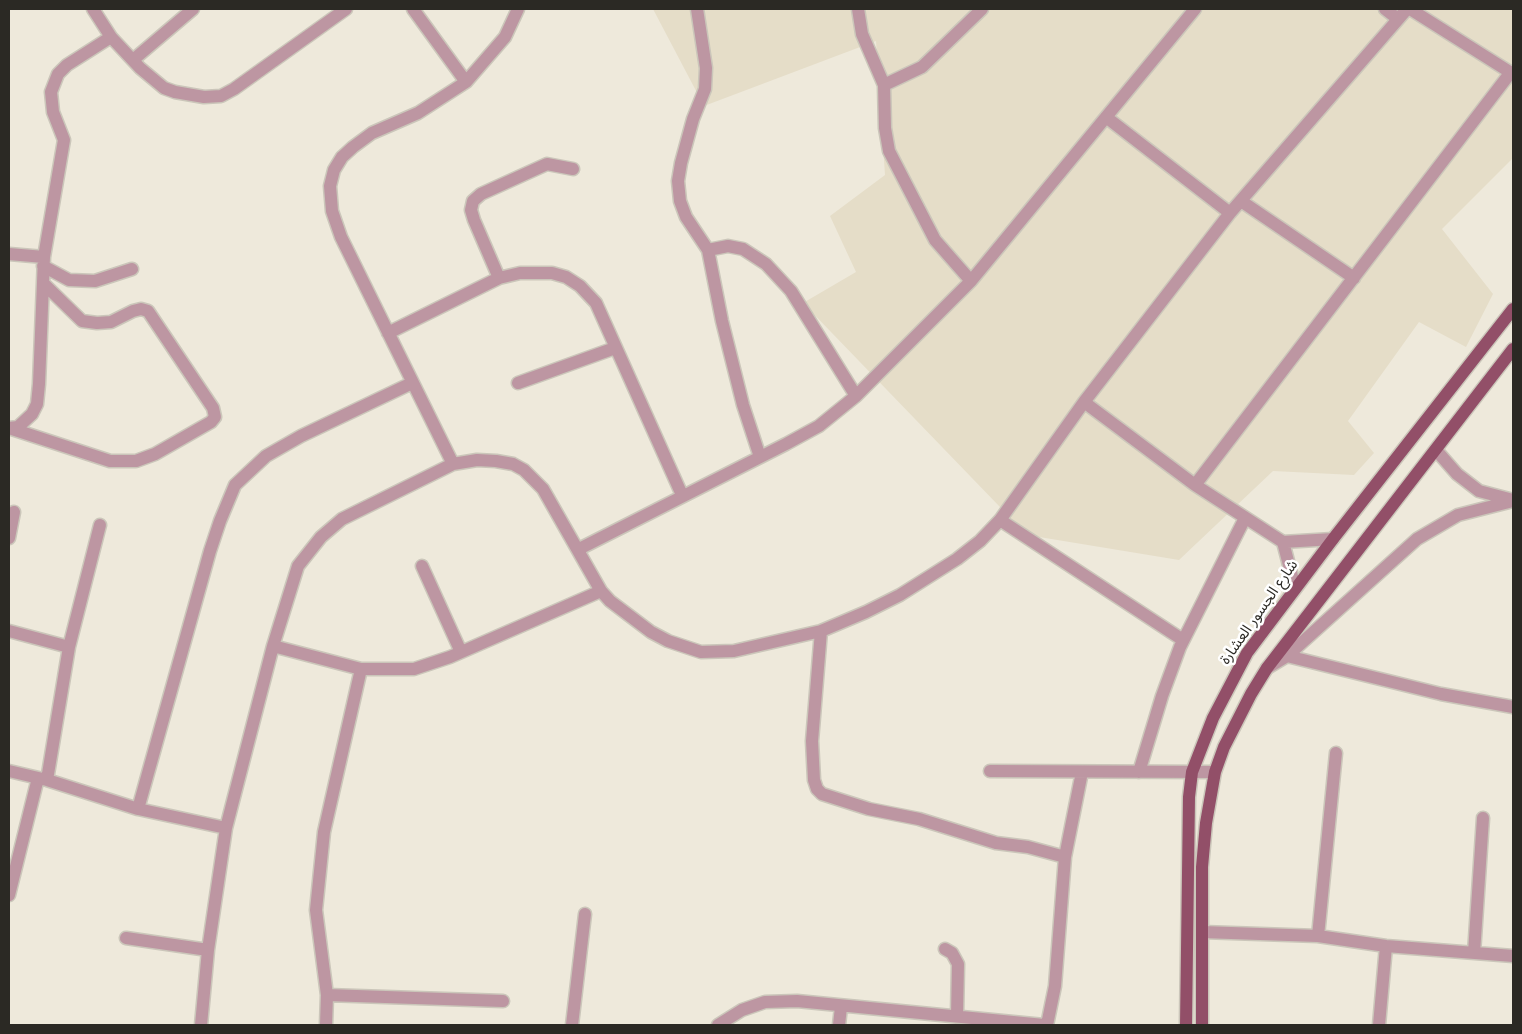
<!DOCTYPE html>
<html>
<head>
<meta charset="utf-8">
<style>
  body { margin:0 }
  #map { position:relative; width:1522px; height:1034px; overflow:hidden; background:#eee9db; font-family:Inter,sans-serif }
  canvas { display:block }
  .frame { position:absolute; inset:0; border:10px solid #2b2924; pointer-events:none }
</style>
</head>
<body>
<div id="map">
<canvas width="1522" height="1034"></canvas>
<div class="frame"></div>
</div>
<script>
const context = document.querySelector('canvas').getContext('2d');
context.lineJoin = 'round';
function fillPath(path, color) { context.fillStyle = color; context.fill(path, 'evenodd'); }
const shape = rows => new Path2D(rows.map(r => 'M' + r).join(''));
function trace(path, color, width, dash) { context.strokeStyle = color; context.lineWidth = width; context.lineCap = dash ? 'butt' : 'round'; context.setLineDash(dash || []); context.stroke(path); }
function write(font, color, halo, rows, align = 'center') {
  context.font = font + ' Inter,"Noto Sans Arabic",sans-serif'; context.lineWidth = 5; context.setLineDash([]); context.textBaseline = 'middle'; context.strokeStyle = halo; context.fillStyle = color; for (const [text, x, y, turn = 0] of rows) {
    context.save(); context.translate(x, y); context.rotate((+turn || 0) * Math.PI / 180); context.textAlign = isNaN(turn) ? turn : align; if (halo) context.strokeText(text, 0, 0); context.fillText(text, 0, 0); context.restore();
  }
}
fillPath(shape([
  [653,9,1513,9,1513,158,1442,229,1493,294,1466,347,1419,322,1348,421,1374,453,1354,475,1273,471,1179,560,1027,535,803,303,856,272,830,216,885,175,876,41,704,106]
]), '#e5ddc8');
const minor = shape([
  [93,9,111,37,140,68,164,88,175,92,204,97,221,96,234,89,346,9],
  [413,9,466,82],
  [697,9,706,68,705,89,693,119,681,163,678,181,680,201,686,217,708,250,722,321,743,405,760,457],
  [858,9,862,34,884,85,885,128,889,151,935,240,971,281],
  [1385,9,1398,19],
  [1410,9,1513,74],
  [133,60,193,9],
  [884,85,922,67,982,9],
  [1106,117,1230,213],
  [1241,201,1354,278],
  [708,250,728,246,743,249,766,264,791,291,856,396],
  [9,254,44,257],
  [43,266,69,280,95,281,132,269],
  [499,278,474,220,471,210,473,201,481,194,547,164,573,169],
  [388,333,499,278,520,273,552,273,566,277,580,286,596,303,682,495],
  [518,383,615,348],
  [1084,402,1195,485,1283,542,1333,539],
  [9,428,110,461,136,461,155,454,211,422,215,417,213,408,148,311,141,309,133,311,111,322,97,323,82,321,43,283],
  [9,428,18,427,32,414,37,404,39,384,44,257,64,140,53,112,51,92,58,74,67,65,111,37],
  [1436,450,1457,474,1479,491,1513,500],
  [453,464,341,237,332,211,330,186,334,170,342,157,353,147,372,133,418,113,466,82,505,37,518,9],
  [1195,485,1511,72],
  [1000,520,1183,640],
  [9,538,14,512],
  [1283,542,1295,588],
  [579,549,786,444,819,426,856,396,971,281,1195,9],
  [422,566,461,652],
  [9,631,69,647],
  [821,631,812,741,814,780,817,789,822,794,869,809,919,819,996,843,1028,847,1065,857],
  [273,646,361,669,414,669,450,657,601,591],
  [1287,656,1441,694,1513,707],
  [1267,668,1287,656,1417,539,1458,515,1513,501],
  [9,771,47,780,138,809,226,828],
  [990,771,1215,772],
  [1139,772,1162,696,1180,647,1245,518],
  [47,780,69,647,100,525],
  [138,809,210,551,220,521,235,485,266,456,301,436,412,383],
  [9,895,38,778],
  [1202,932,1318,936,1386,946,1513,956],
  [1318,936,1336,753],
  [126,938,208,950],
  [945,949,952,953,958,964,957,1016],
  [1474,953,1483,818],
  [327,995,503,1001],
  [201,1025,208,950,226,828,273,646,298,566,321,537,342,519,453,464,477,460,496,461,513,464,524,470,543,489,601,591,610,601,651,632,668,641,701,652,734,651,821,631,866,612,900,595,957,559,980,541,1000,520,1084,402,1230,213,1407,9],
  [326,1025,327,995,316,910,324,832,361,669],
  [572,1025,585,914],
  [718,1025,742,1010,765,1002,797,1001,1044,1025],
  [839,1025,841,1007],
  [1047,1025,1055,986,1065,857,1082,772],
  [1379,1025,1386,946]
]);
const major = shape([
  [1186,1025,1189,797,1192,772,1213,718,1247,653,1333,539,1513,309],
  [1202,1025,1202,867,1206,823,1215,772,1224,747,1251,694,1267,668,1513,349]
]);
trace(minor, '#cbc6ba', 15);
trace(major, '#cbc6ba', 15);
trace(minor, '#bd96a2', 12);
trace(major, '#924f68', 12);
write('15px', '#2b2924', '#fff', [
  ["شارع الجسور العشارة",1259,612,-55]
]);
</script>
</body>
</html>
